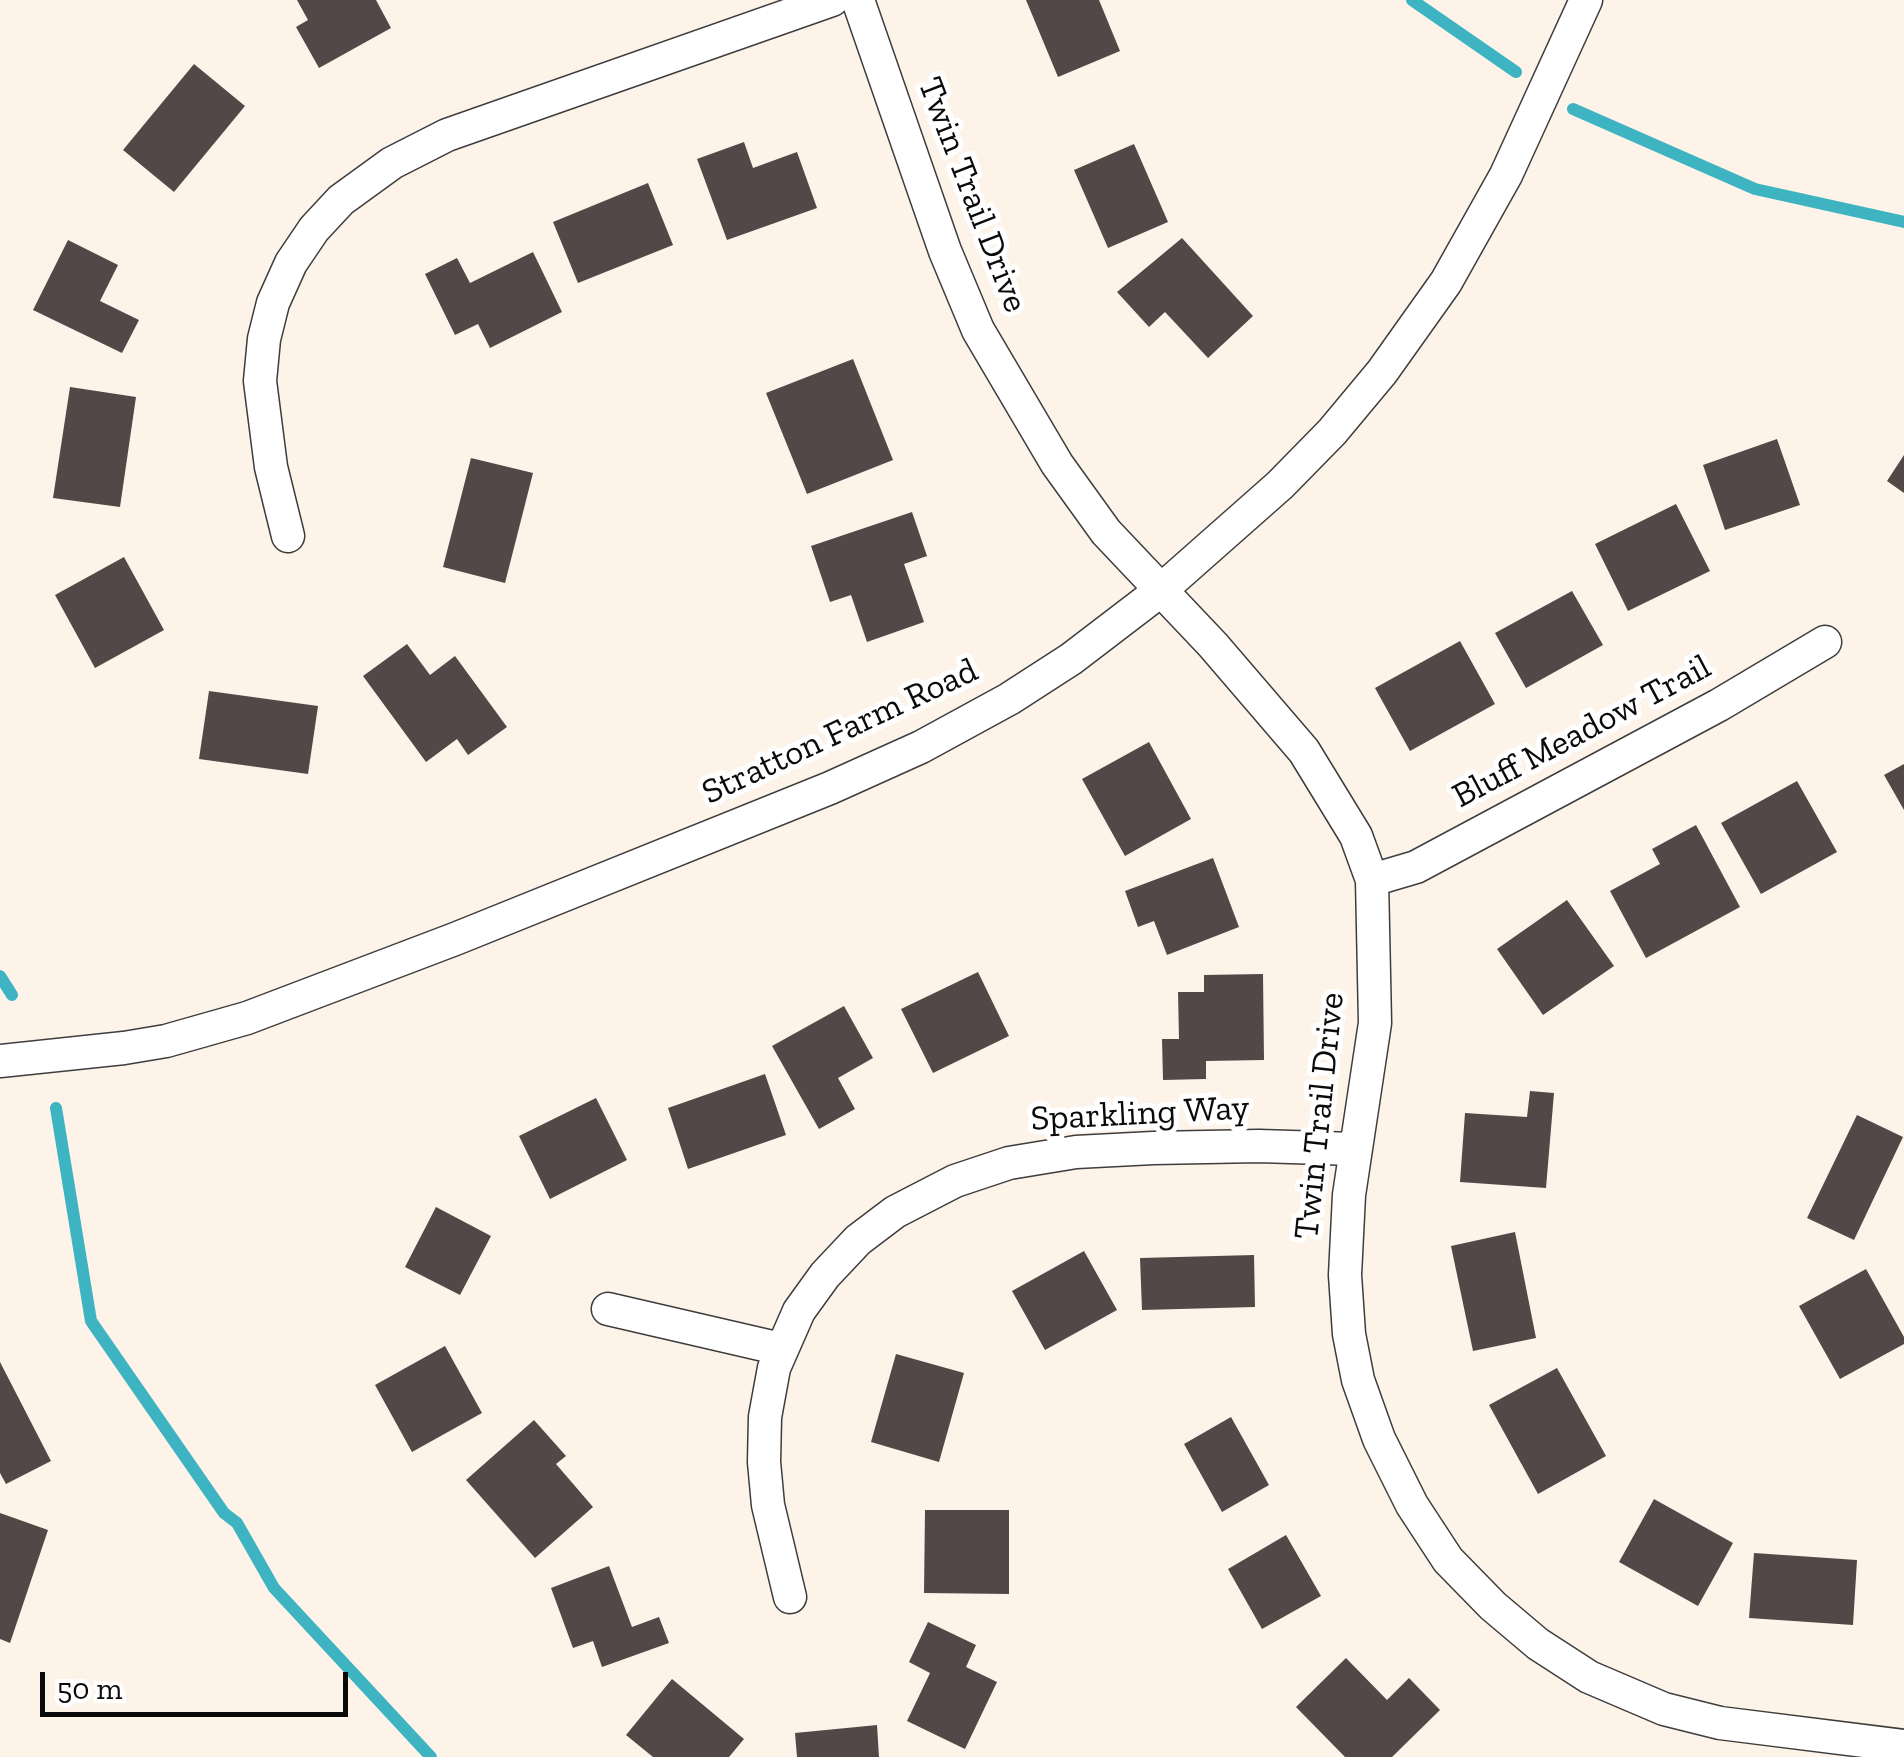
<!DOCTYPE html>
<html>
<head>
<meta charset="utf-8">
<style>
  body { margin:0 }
  #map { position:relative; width:1904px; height:1757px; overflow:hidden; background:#fdf3e9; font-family:"Zilla Slab",serif }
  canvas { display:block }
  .scale { position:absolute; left:40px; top:1672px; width:308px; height:45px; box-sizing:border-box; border:5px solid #0a0a0a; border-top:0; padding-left:12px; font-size:30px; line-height:35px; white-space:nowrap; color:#0a0a0a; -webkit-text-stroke:8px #fff; paint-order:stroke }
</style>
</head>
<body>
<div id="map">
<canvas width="1904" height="1757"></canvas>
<div class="scale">50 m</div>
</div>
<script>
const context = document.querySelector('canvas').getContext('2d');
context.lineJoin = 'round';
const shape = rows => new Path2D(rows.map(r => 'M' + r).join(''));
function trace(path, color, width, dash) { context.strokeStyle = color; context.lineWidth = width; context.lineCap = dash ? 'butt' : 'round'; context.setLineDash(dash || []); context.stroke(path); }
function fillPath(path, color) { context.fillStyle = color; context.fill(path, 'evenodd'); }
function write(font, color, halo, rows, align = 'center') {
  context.font = font + ' "Zilla Slab",serif'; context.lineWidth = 10; context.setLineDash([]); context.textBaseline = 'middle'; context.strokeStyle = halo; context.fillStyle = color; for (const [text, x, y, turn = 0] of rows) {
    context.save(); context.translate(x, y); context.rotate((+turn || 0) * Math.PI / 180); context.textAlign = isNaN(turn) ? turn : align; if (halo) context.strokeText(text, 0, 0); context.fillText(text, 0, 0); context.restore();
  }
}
trace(shape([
  [1412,0,1516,72],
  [1573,109,1755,189,1904,222],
  [0,976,12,995],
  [56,1108,91,1321,224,1513,237,1523,274,1588,431,1757]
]), '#3eb4c2', 12);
fillPath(shape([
  [297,0,376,0,391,28,319,68,296,27,308,20],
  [1026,0,1099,0,1120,51,1058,77],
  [194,64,245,106,174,192,123,150],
  [744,142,753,168,797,152,817,208,727,240,697,159],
  [1134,144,1168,222,1108,248,1074,170],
  [648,183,673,245,578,283,553,222],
  [1182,238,1253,316,1208,358,1165,312,1149,327,1117,292],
  [68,240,118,265,100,301,139,320,122,353,33,310],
  [533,252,562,312,490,348,478,324,455,335,425,274,457,258,470,283],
  [853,359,893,460,807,494,766,393],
  [70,387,136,397,120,507,53,498],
  [1777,439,1800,505,1725,530,1703,465],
  [1904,455,1904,493,1887,481],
  [471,458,533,473,505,583,443,567],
  [1676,504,1710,571,1628,611,1595,544],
  [912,512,927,556,904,564,924,622,867,642,851,595,830,602,811,546],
  [124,557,164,630,95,668,55,595],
  [1572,591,1603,645,1526,688,1495,633],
  [1460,641,1495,704,1410,751,1375,688],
  [407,644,430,675,455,656,507,727,468,755,457,739,426,762,363,676],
  [209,691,318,706,308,774,199,759],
  [1149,742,1191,819,1125,856,1082,779],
  [1904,764,1904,810,1884,775],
  [1797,781,1837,852,1761,894,1721,823],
  [1696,825,1740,907,1646,958,1610,891,1660,864,1652,849],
  [1213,858,1239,927,1167,955,1154,921,1138,927,1125,891],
  [1567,900,1614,966,1543,1015,1497,949],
  [978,972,1009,1036,933,1073,901,1009],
  [1263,974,1264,1060,1206,1061,1206,1079,1163,1080,1162,1039,1179,1039,1178,992,1204,992,1204,975],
  [844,1006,873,1058,838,1078,855,1109,819,1129,772,1046],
  [765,1074,786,1135,688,1169,668,1108],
  [1530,1091,1554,1093,1546,1188,1460,1182,1465,1113,1527,1117],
  [596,1098,627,1160,550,1199,519,1136],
  [1857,1115,1903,1137,1854,1240,1807,1218],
  [436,1207,491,1236,460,1295,405,1267],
  [1515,1232,1536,1338,1473,1351,1451,1246],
  [1084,1251,1117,1310,1045,1350,1012,1291],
  [1254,1255,1255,1307,1142,1310,1140,1258],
  [1866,1269,1904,1337,1904,1344,1840,1379,1799,1306],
  [445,1346,482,1413,412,1452,375,1385],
  [896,1354,964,1373,939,1462,871,1442],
  [0,1362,51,1461,6,1484,0,1473],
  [1557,1368,1606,1456,1538,1494,1489,1405],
  [1231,1417,1269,1485,1222,1512,1184,1444],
  [534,1420,566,1456,556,1464,593,1507,535,1558,466,1480],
  [1654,1499,1733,1543,1698,1606,1619,1562],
  [925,1510,1009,1510,1009,1594,924,1593],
  [0,1513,48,1530,10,1643,0,1639],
  [1286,1535,1321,1596,1262,1629,1228,1569],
  [1754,1553,1857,1560,1853,1625,1749,1618],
  [609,1566,632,1627,659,1617,669,1643,602,1667,593,1641,573,1648,551,1588],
  [928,1622,976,1645,966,1667,997,1682,965,1749,907,1721,930,1673,909,1662],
  [1346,1658,1387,1700,1409,1678,1440,1710,1392,1757,1345,1757,1296,1707],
  [672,1679,744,1739,729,1757,653,1757,626,1735],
  [877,1725,879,1757,797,1757,795,1733]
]), '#524847');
const minor = shape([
  [858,0,945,251,978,330,1057,464,1106,532,1213,645,1304,751,1356,836,1372,880,1375,1023,1349,1195,1345,1275,1349,1334,1358,1380,1379,1439,1412,1505,1448,1560,1493,1606,1538,1644,1589,1677,1664,1709,1720,1723,1904,1746],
  [288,536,271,467,260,381,264,339,273,303,291,263,314,229,341,200,392,163,447,135,832,0],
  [1372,880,1416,867,1719,705,1825,642],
  [0,1061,124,1048,166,1041,247,1018,455,939,830,788,921,747,1009,699,1071,659,1160,591,1280,485,1332,432,1382,372,1446,282,1506,175,1586,0],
  [608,1309,781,1349],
  [790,1597,768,1505,764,1462,765,1417,774,1368,799,1311,825,1275,858,1240,895,1212,955,1181,1009,1163,1076,1152,1153,1148,1259,1146,1354,1149]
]);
trace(minor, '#3d3d3d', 35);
trace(minor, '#fff', 32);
write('35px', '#0a0a0a', '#fff', [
  ["Twin Trail Drive",972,195,69],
  ["Stratton Farm Road",840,732,-25],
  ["Bluff Meadow Trail",1582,732,-28],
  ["Sparkling Way",1140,1114,-3],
  ["Twin Trail Drive",1320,1116,-84]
]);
</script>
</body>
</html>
